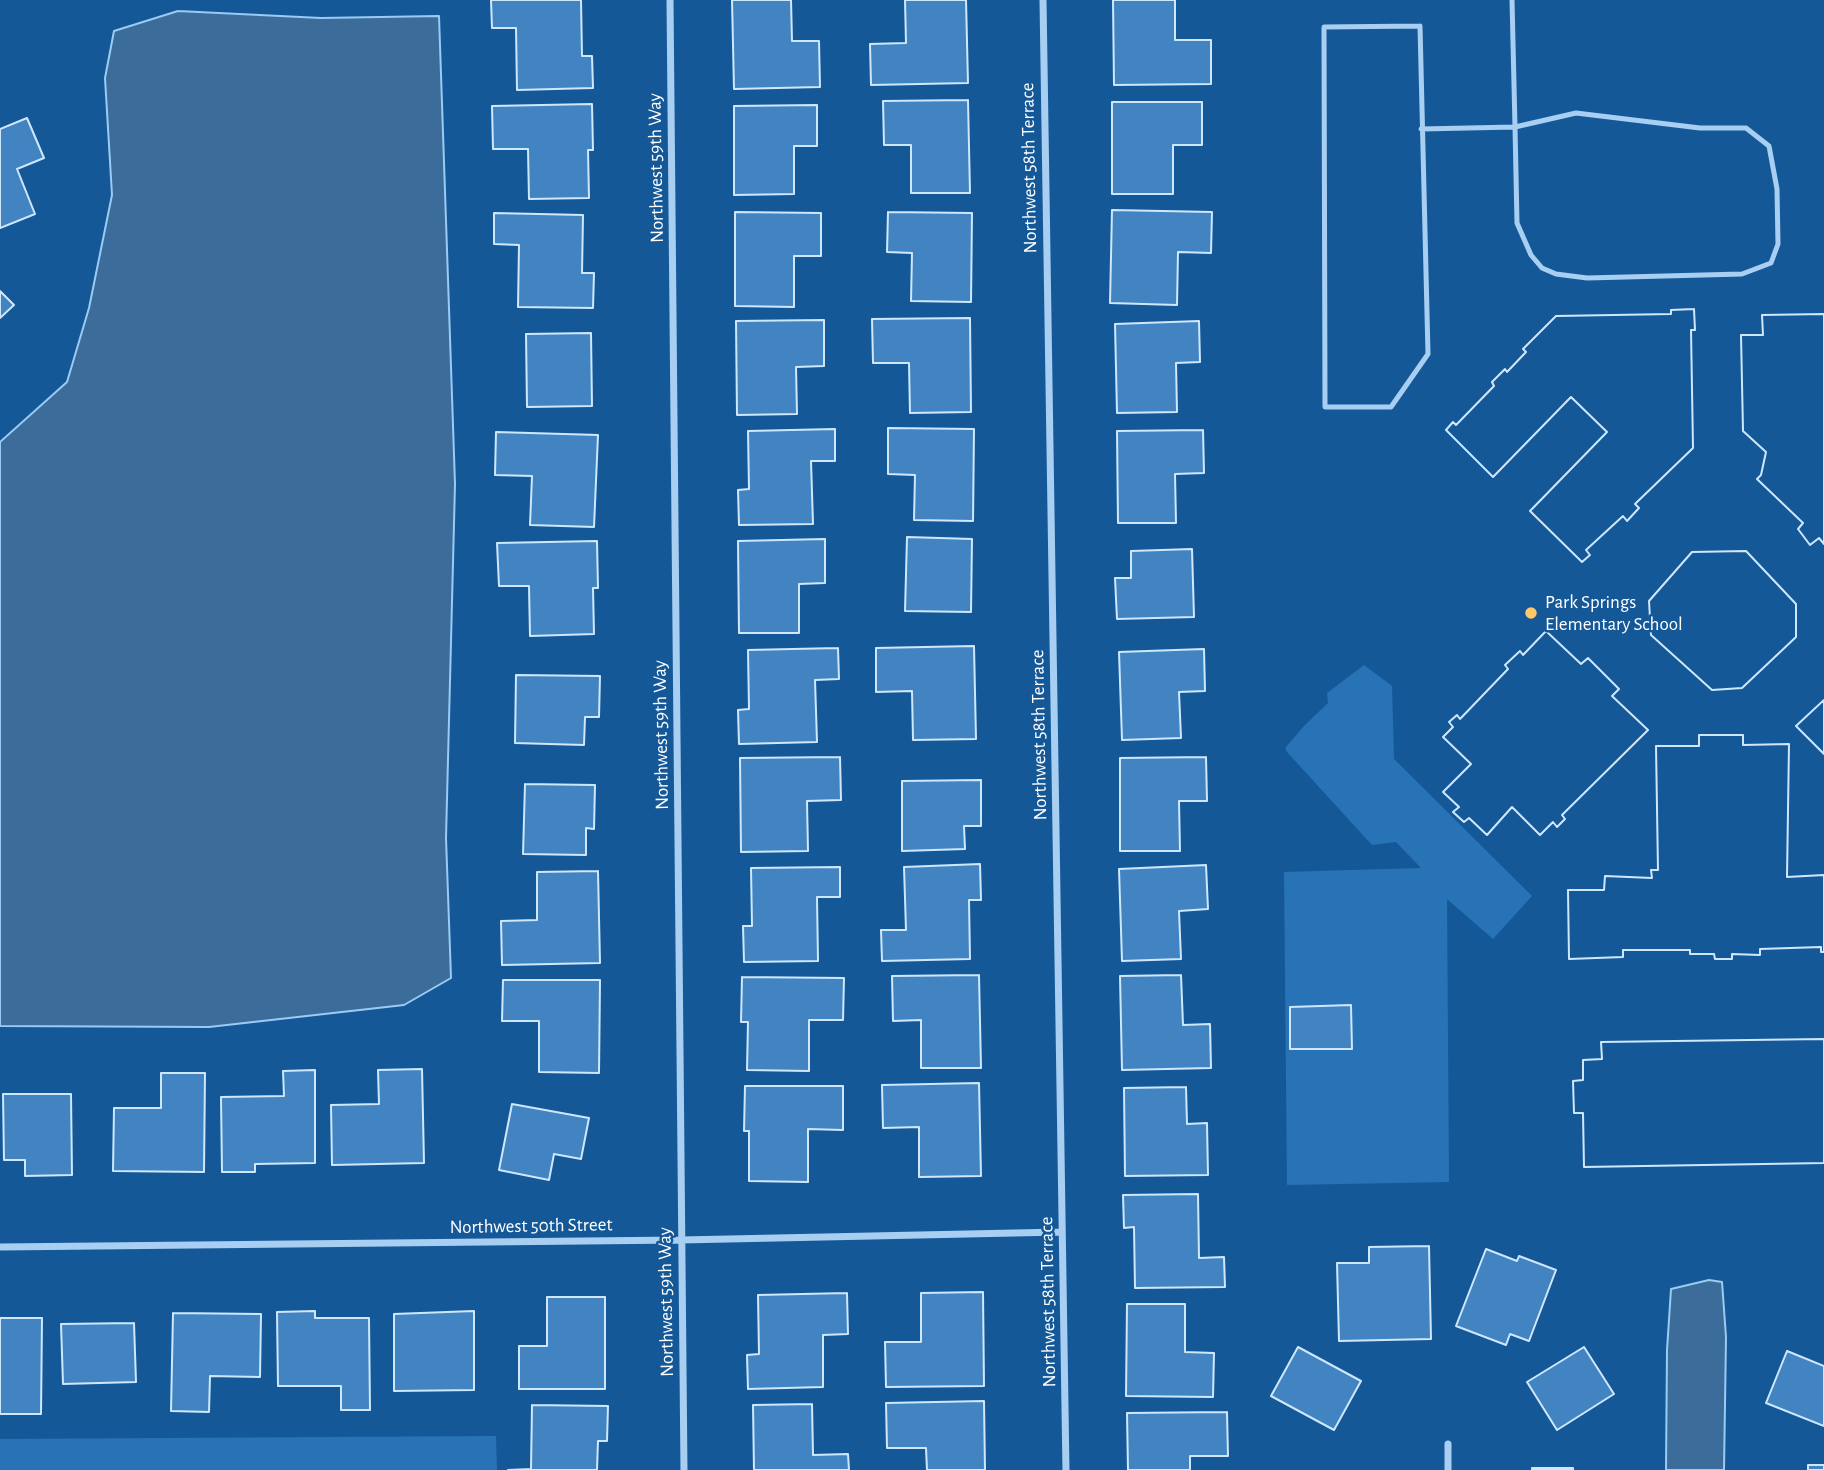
<!DOCTYPE html>
<html>
<head>
<meta charset="utf-8">
<style>
  body { margin:0 }
  canvas { display:block; background:#155898 }
</style>
</head>
<body>
<canvas width="1824" height="1470"></canvas>
<script>
const context = document.querySelector('canvas').getContext('2d');
context.lineJoin = 'round';
function fillPath(path, color) { context.fillStyle = color; context.fill(path, 'evenodd'); }
const shape = rows => new Path2D(rows.map(r => 'M' + r).join(''));
function trace(path, color, width, dash) { context.strokeStyle = color; context.lineWidth = width; context.lineCap = dash ? 'butt' : 'round'; context.setLineDash(dash || []); context.stroke(path); }
function write(font, color, halo, rows, align = 'center') {
  context.font = font + ' "Alegreya Sans",sans-serif'; context.lineWidth = 5; context.setLineDash([]); context.textBaseline = 'middle'; context.strokeStyle = halo; context.fillStyle = color; for (const [text, x, y, turn = 0] of rows) {
    context.save(); context.translate(x, y); context.rotate((+turn || 0) * Math.PI / 180); context.textAlign = isNaN(turn) ? turn : align; if (halo) context.strokeText(text, 0, 0); context.fillText(text, 0, 0); context.restore();
  }
}
fillPath(shape([
  [1364,665,1392,686,1394,759,1532,896,1493,939,1447,899,1449,1182,1287,1185,1284,872,1421,868,1396,842,1372,845,1287,752,1285,748,1304,726,1328,703,1327,693],
  [496,1436,497,1470,0,1470,0,1439]
]), '#2872b6');
const water = shape([
  [178,11,321,18,439,16,455,484,446,838,451,978,404,1005,209,1027,0,1026,0,442,67,382,89,308,112,195,105,78,114,31,178,11],
  [1709,1280,1722,1282,1726,1337,1724,1470,1666,1470,1667,1350,1671,1289,1709,1280]
]);
fillPath(water, '#3c6c9a');
trace(water, '#9acbf5', 2);
const building = shape([
  [491,0,581,0,582,56,592,56,593,88,517,90,516,28,492,28,491,0],
  [732,0,791,0,792,41,819,41,820,87,734,89,732,0],
  [905,0,966,0,968,83,871,85,870,44,906,43,905,0],
  [1113,0,1175,0,1175,40,1211,40,1211,84,1114,85,1113,0],
  [968,100,970,193,911,193,911,145,884,145,883,101,968,100],
  [1112,102,1202,102,1202,145,1173,145,1173,194,1112,194,1112,102],
  [592,104,593,150,588,150,589,198,529,199,528,149,493,149,492,106,592,104],
  [817,105,817,146,794,146,794,194,734,195,734,106,817,105],
  [27,118,44,158,17,169,35,214,0,228,0,129,27,118],
  [1112,210,1212,212,1211,253,1178,252,1177,305,1110,303,1112,210],
  [735,212,821,213,821,256,794,256,794,307,735,306,735,212],
  [888,212,972,213,971,302,911,301,912,253,887,252,888,212],
  [494,213,583,215,582,273,594,273,593,308,518,307,519,245,494,244,494,213],
  [0,291,14,305,0,318,0,291],
  [1694,309,1695,330,1691,330,1693,448,1635,504,1639,508,1627,521,1623,516,1586,550,1590,555,1582,562,1530,511,1607,432,1571,397,1493,477,1446,430,1453,422,1456,425,1494,386,1492,382,1505,369,1507,372,1526,352,1523,349,1556,316,1671,314,1671,310,1694,309],
  [1694,309,1695,330,1691,330,1693,448,1635,504,1639,508,1627,521,1623,516,1586,550,1590,555,1582,562,1530,511,1607,432,1571,397,1493,477,1446,430,1453,422,1456,425,1494,386,1492,382,1505,369,1507,372,1526,352,1523,349,1556,316,1671,314,1671,310,1694,309],
  [1824,314,1824,544,1819,538,1810,545,1798,529,1803,523,1757,479,1761,475,1766,452,1743,431,1741,335,1763,335,1762,315,1824,314],
  [1824,314,1824,544,1819,538,1810,545,1798,529,1803,523,1757,479,1761,475,1766,452,1743,431,1741,335,1763,335,1762,315,1824,314],
  [970,318,971,412,910,413,909,363,873,363,872,319,970,318],
  [824,320,824,366,796,367,797,414,737,415,736,321,824,320],
  [1199,321,1200,362,1176,363,1177,412,1117,413,1115,324,1199,321],
  [591,333,592,406,527,407,526,334,591,333],
  [888,428,974,429,973,521,914,520,915,475,888,474,888,428],
  [835,429,835,461,811,461,813,524,739,525,738,490,749,489,748,431,835,429],
  [1203,430,1204,473,1175,474,1176,523,1118,523,1117,431,1203,430],
  [496,432,598,435,594,527,530,525,532,476,495,475,496,432],
  [907,537,972,539,971,612,905,611,907,537],
  [825,539,825,583,799,584,799,633,739,633,738,541,825,539],
  [597,541,598,588,593,588,594,634,530,636,529,586,499,586,497,543,597,541],
  [1192,549,1194,617,1117,619,1115,578,1131,578,1131,551,1192,549],
  [1746,551,1796,604,1796,637,1742,688,1712,690,1651,635,1649,601,1692,552,1746,551],
  [1746,551,1796,604,1796,637,1742,688,1712,690,1651,635,1649,601,1692,552,1746,551],
  [1546,631,1581,664,1588,658,1619,689,1612,696,1648,730,1562,815,1565,819,1557,827,1553,822,1540,835,1512,807,1487,835,1469,818,1464,822,1453,812,1459,807,1443,792,1471,764,1443,737,1453,727,1449,722,1457,715,1460,719,1508,669,1505,665,1520,651,1523,655,1546,631],
  [1546,631,1581,664,1588,658,1619,689,1612,696,1648,730,1562,815,1565,819,1557,827,1553,822,1540,835,1512,807,1487,835,1469,818,1464,822,1453,812,1459,807,1443,792,1471,764,1443,737,1453,727,1449,722,1457,715,1460,719,1508,669,1505,665,1520,651,1523,655,1546,631],
  [974,646,976,739,913,740,912,691,876,692,876,648,974,646],
  [838,648,839,679,815,680,817,742,739,744,738,710,749,709,748,650,838,648],
  [1204,649,1205,691,1179,692,1181,738,1122,740,1119,652,1204,649],
  [516,675,600,676,599,717,585,717,584,745,515,743,516,675],
  [1824,700,1824,754,1796,726,1824,700],
  [1824,700,1824,754,1796,726,1824,700],
  [1699,735,1743,735,1743,745,1789,744,1787,877,1824,875,1824,952,1821,952,1821,947,1760,949,1760,955,1732,954,1732,959,1715,959,1714,954,1690,954,1690,950,1623,950,1623,957,1569,959,1568,890,1604,890,1605,876,1652,878,1651,870,1658,870,1656,746,1699,746,1699,735],
  [1699,735,1743,735,1743,745,1789,744,1787,877,1824,875,1824,952,1821,952,1821,947,1760,949,1760,955,1732,954,1732,959,1715,959,1714,954,1690,954,1690,950,1623,950,1623,957,1569,959,1568,890,1604,890,1605,876,1652,878,1651,870,1658,870,1656,746,1699,746,1699,735],
  [840,757,841,800,807,801,808,851,741,852,740,758,840,757],
  [1206,757,1207,801,1179,801,1180,851,1120,851,1120,758,1206,757],
  [981,780,981,826,964,826,965,849,902,851,902,781,981,780],
  [525,784,595,785,594,829,586,828,586,855,523,854,525,784],
  [980,864,981,900,969,900,970,959,882,961,881,930,906,930,904,867,980,864],
  [1206,865,1208,909,1179,911,1181,959,1122,961,1119,869,1206,865],
  [840,867,840,897,817,897,818,961,744,962,743,926,752,926,751,868,840,867],
  [598,871,600,963,502,965,501,921,537,920,537,872,598,871],
  [979,975,981,1068,921,1068,921,1020,893,1021,892,976,979,975],
  [1181,975,1183,1025,1210,1024,1211,1068,1122,1070,1120,976,1181,975],
  [742,977,844,978,843,1020,809,1020,809,1071,747,1070,748,1022,741,1022,742,977],
  [503,980,600,980,599,1073,539,1072,539,1021,502,1021,503,980],
  [1351,1005,1352,1049,1290,1049,1290,1007,1351,1005],
  [1824,1039,1824,1163,1584,1167,1583,1113,1574,1113,1573,1081,1583,1080,1583,1060,1602,1059,1601,1042,1824,1039],
  [1824,1039,1824,1163,1584,1167,1583,1113,1574,1113,1573,1081,1583,1080,1583,1060,1602,1059,1601,1042,1824,1039],
  [422,1069,424,1163,332,1165,331,1105,379,1104,378,1070,422,1069],
  [315,1070,315,1163,255,1164,255,1172,222,1172,221,1097,284,1096,283,1071,315,1070],
  [161,1073,205,1073,204,1172,113,1171,114,1108,161,1108,161,1073],
  [979,1083,981,1176,919,1177,919,1127,883,1128,882,1085,979,1083],
  [745,1086,843,1086,843,1130,808,1129,808,1182,749,1181,749,1131,744,1131,745,1086],
  [1186,1087,1187,1124,1207,1123,1208,1175,1125,1176,1124,1088,1186,1087],
  [3,1094,71,1094,72,1175,25,1176,25,1160,4,1160,3,1094],
  [512,1104,589,1118,581,1159,554,1154,549,1180,499,1170,512,1104],
  [1198,1194,1199,1258,1224,1257,1225,1287,1135,1288,1134,1227,1124,1228,1123,1195,1198,1194],
  [1429,1246,1431,1339,1339,1341,1337,1263,1369,1263,1369,1247,1429,1246],
  [1486,1249,1517,1261,1519,1256,1556,1270,1529,1341,1510,1334,1506,1345,1456,1326,1486,1249],
  [983,1292,984,1386,886,1387,885,1342,921,1342,921,1293,983,1292],
  [847,1293,848,1334,823,1335,823,1387,748,1389,747,1355,759,1354,758,1295,847,1293],
  [547,1297,605,1297,605,1389,519,1389,519,1346,547,1346,547,1297],
  [1127,1304,1185,1304,1185,1352,1214,1353,1213,1397,1126,1396,1127,1304],
  [315,1311,315,1318,369,1318,370,1410,341,1410,341,1386,278,1386,277,1312,315,1311],
  [474,1311,474,1390,394,1391,394,1314,474,1311],
  [173,1313,261,1314,260,1377,210,1376,209,1412,171,1411,173,1313],
  [0,1318,42,1318,41,1414,0,1414,0,1318],
  [134,1323,136,1382,63,1384,61,1324,134,1323],
  [1298,1347,1361,1381,1334,1430,1271,1396,1298,1347],
  [1584,1347,1614,1394,1557,1430,1527,1382,1584,1347],
  [1787,1351,1824,1366,1824,1426,1766,1403,1787,1351],
  [984,1401,985,1470,927,1470,926,1448,887,1448,886,1403,984,1401],
  [812,1404,813,1455,848,1454,849,1470,754,1470,753,1405,812,1404],
  [532,1405,608,1406,607,1441,598,1441,597,1470,508,1470,531,1469,532,1405],
  [1227,1412,1228,1456,1190,1456,1190,1470,1128,1470,1127,1413,1227,1412],
  [1808,1465,1824,1465,1824,1470,1808,1470,1808,1465],
  [1532,1468,1573,1468,1573,1470,1532,1470,1532,1468]
]);
fillPath(building, '#4284c1');
trace(building, '#cfe7fd', 2);
trace(shape([
  [1420,26,1428,354,1391,407,1325,407,1324,27,1420,26],
  [1576,113,1700,128,1746,128,1769,146,1777,189,1778,244,1771,263,1742,274,1587,278,1556,274,1542,268,1531,255,1517,223,1515,127,1576,113],
  [1421,129,1515,127,1512,0]
]), '#a8cff2', 5);
trace(shape([
  [670,0,684,1470],
  [1043,0,1066,1470],
  [0,1247,681,1240,1062,1232],
  [1448,1444,1448,1470]
]), '#a8cff2', 7);
for (const [x, y, r, color] of [
  [1531,613,7,"#ffc869"]
]) { const dot = new Path2D(); dot.arc(x, y, r, 0, 2 * Math.PI); context.fillStyle = color; context.fill(dot); trace(dot, '#155898', 2.5); }
write('19px', '#fff', '#155898', [
  ["Northwest 59th Way",656,168,-91],
  ["Northwest 58th Terrace",1029,168,-91],
  ["Northwest 59th Way",661,735,-91],
  ["Northwest 58th Terrace",1039,735,-91],
  ["Northwest 50th Street",531,1226,-1],
  ["Northwest 59th Way",666,1302,-91],
  ["Northwest 58th Terrace",1048,1302,-91]
]);
write('19px', '#fff', '#155898', [
  ["Park Springs",1545,602],
  ["Elementary School",1545,624]
], 'left');
</script>
</body>
</html>
